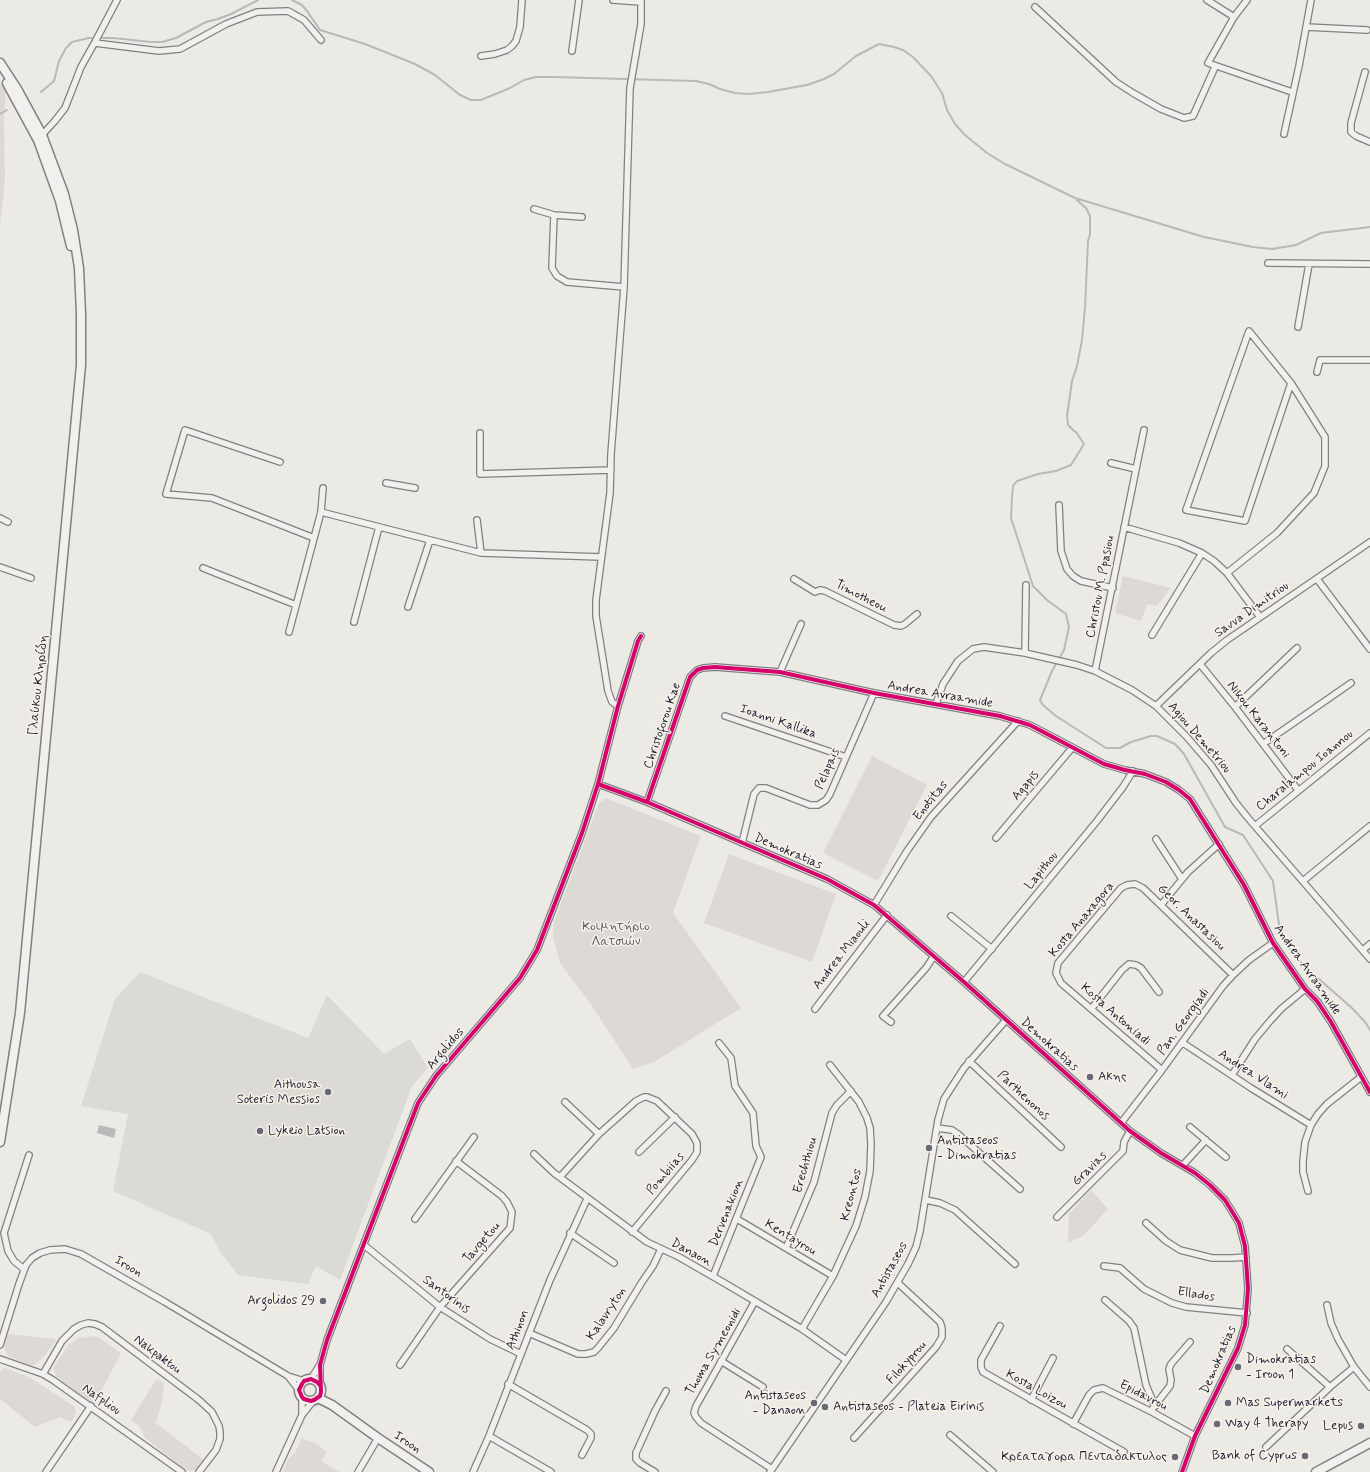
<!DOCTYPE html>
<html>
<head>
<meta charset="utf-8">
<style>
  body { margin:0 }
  canvas { display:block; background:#ebeae4 }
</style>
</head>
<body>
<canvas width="1370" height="1472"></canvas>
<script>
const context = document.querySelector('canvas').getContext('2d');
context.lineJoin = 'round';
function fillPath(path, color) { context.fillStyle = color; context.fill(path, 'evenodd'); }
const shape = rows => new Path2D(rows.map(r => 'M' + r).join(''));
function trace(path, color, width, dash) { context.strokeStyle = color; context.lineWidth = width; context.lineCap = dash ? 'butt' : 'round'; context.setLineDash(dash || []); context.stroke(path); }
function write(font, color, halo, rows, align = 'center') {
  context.font = font + ' Mynerve,sans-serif'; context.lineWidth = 3; context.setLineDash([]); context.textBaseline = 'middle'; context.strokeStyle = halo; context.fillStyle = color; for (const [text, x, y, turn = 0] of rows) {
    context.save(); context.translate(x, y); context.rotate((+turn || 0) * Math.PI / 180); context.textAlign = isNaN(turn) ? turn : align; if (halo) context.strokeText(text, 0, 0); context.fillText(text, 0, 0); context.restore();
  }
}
fillPath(shape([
  [140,972,308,1038,327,995,384,1054,410,1039,428,1068,412,1086,340,1280,316,1266,308,1284,238,1275,221,1253,211,1234,113,1191,128,1114,81,1106,115,999]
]), '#dcdad5');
fillPath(shape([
  [0,84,6,84,4,122,5,179,0,226],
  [1123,576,1171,588,1157,606,1147,604,1141,621,1115,613],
  [872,756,927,785,878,881,823,853],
  [606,798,701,836,673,913,741,1008,654,1062,633,1069,590,1003,560,963,553,937,554,922,599,803],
  [729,854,836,894,812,962,704,923],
  [1091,1190,1108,1209,1083,1236,1068,1243,1069,1214],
  [8,1334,55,1339,56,1341,39,1362,34,1365,29,1365,8,1356,5,1350,5,1341],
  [96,1336,121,1353,94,1405,56,1376,53,1368,69,1344,79,1338],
  [5,1368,29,1377,75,1407,76,1414,71,1422,60,1417,35,1427,0,1399,0,1372],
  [156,1379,164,1383,162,1402,156,1423,204,1460,195,1470,189,1471,181,1466,145,1438,140,1427,131,1420],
  [302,1438,317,1444,327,1452,321,1461,340,1472,283,1472,288,1459,296,1451]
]), '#dddad5');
fillPath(shape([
  [99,1125,116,1129,114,1138,97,1133]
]), '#bbb8b9');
trace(shape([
  [292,0,302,5,307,11,320,30,365,44,415,64,435,75,460,95,471,100,481,100,510,88,524,80,536,77,554,77,696,81,709,84,720,89,735,93,749,94,768,92,807,85,824,79,834,74,856,56,879,44,894,47,903,50,913,57,931,76,942,93,947,110,955,124,965,135,987,153,1005,164,1075,198,1204,237,1253,247,1272,249,1296,245,1321,233,1370,227],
  [41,92,54,81,59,61,66,48,72,42,89,38,113,38,151,42,162,42,176,38,206,22,218,19,231,14,258,0],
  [0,114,7,110],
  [1077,200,1086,208,1090,216,1090,234,1088,241,1085,308,1082,340,1077,366,1072,381,1067,416,1068,425,1074,431,1076,432,1084,444,1071,465,1056,471,1038,474,1017,481,1013,486,1012,497,1011,518,1033,586,1047,600,1066,614,1069,627,1064,650,1052,671,1040,700,1043,705,1056,716,1106,748,1120,748,1131,742,1151,736,1157,736,1175,744,1184,754,1225,827,1243,835,1273,881,1280,932,1283,940,1303,965,1353,1009,1365,1022,1370,1030]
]), '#bbb8b9', 2);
const street = shape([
  [613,0,641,2],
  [1207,0,1234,17],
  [1247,0,1234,17,1208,63,1292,92],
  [1035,7,1116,82,1133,93,1161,109,1184,118,1193,116,1215,67],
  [1306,27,1367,30],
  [95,43,159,51,180,49,226,24,257,12,288,11,304,20,321,40],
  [572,51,579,0],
  [481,56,495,54,507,50,512,46,516,41,520,27,522,0],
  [1365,72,1351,123,1351,132,1356,136,1370,142],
  [1284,134,1299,66,1311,0],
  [41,136,54,122,65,108,81,67,95,42,117,0],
  [534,209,554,215,582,217],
  [554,215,552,268,557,276,567,282,624,287],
  [1268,263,1370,264],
  [1298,327,1309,264],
  [1317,372,1320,360,1370,360],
  [480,433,480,474,611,470],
  [280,462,185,430,166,494,212,498,314,538],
  [1111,463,1136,469],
  [386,483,415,488],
  [1059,505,1061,551,1067,569,1073,576,1081,581,1113,588],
  [321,512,481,553,601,557],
  [0,518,8,522],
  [477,520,481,553],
  [1124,527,1179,543,1202,553,1214,561,1227,573,1260,617],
  [0,567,31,578],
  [203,568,296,605],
  [1227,573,1277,533,1314,493,1325,466,1325,437,1291,383,1245,521,1186,510,1249,331,1291,383],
  [794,579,815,592,820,590,825,591,894,625,901,626,905,624,917,614],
  [1317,579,1370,649],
  [408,607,430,540],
  [354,622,379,527],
  [289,632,321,512,323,488],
  [1152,635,1202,553],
  [1025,653,1026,585],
  [1200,664,1235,707,1298,790],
  [1095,671,1144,430],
  [780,672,801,624],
  [936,704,943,684,958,661,973,649,984,647,1025,653,1077,665,1095,671,1132,690,1156,706,1186,736,1211,765,1236,803,1248,818,1370,959],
  [618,706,612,702,608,691,596,616,596,600,610,493,611,454,624,287,630,88,641,24,641,0],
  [1156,706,1211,653,1227,640,1370,542],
  [1235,707,1297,648],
  [725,716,846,757],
  [1263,744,1351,683],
  [598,784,647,802,827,879,874,905,964,982,1130,1131,1161,1153,1195,1173,1210,1185,1225,1200,1239,1223,1245,1246,1248,1289,1245,1325,1238,1348,1195,1436,1182,1472],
  [647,802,690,677,697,670,703,668,715,667,780,672,874,693,1000,716,1030,725,1104,764,1125,770,1145,774,1166,782,1179,790,1190,799,1244,885,1273,943,1305,989,1317,1001,1331,1022,1370,1092],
  [1255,826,1370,733],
  [996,838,1072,748],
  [1156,839,1182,879],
  [742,843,754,794,759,788,766,788,810,805,818,805,826,800,830,794,874,693],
  [1303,881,1370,826],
  [874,905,907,851,931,817,1018,721],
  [1161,905,1188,872,1219,844],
  [951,916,992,949],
  [1363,950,1370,944],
  [964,982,1097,821,1123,787,1133,771],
  [1092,1008,1122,970,1129,964,1136,965,1141,968,1159,992],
  [815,1009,887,915],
  [891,1022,883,1016,926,968,934,956],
  [1183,1043,1251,1088,1311,1125],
  [969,1061,1061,1147],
  [1162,1070,1061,983,1056,973,1058,963,1121,888,1127,885,1135,884,1143,888,1233,975],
  [1232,1075,1255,1039,1270,1021,1281,1009,1305,989],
  [565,1102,599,1134],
  [1121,1123,1162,1070,1223,986,1233,975,1249,960,1273,943],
  [1190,1127,1226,1157],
  [937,1128,952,1130,958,1134,1020,1189],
  [639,1152,675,1117],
  [534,1154,554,1173,647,1242,679,1257,726,1284,802,1329,846,1360],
  [1183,1165,1206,1140],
  [560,1177,599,1134,636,1101,644,1097,647,1097,657,1101,692,1134,697,1143,697,1152,692,1160,632,1232],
  [1308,1191,1303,1172,1303,1161,1305,1142,1311,1125,1318,1114,1327,1104,1361,1077],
  [926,1200,940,1203,955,1210,1015,1264],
  [1057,1217,1123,1151,1124,1142,1130,1131],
  [415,1219,474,1137],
  [737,1219,833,1276],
  [1146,1223,1166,1241,1180,1250,1212,1258,1232,1258,1246,1257],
  [570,1233,614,1263],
  [364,1245,440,1307,490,1339,521,1354],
  [786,1248,814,1182,832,1113,837,1105,851,1091],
  [1104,1266,1120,1268,1144,1289,1172,1303,1186,1307,1247,1313],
  [24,1269,14,1261,8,1251,4,1233,29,1155],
  [713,1276,761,1157,756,1146,753,1113,735,1086,731,1058,719,1043],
  [1105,1300,1129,1321,1134,1328,1146,1385,1155,1406],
  [755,1301,708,1385,696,1406,694,1413,696,1417,701,1423,772,1469],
  [1327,1305,1331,1323,1338,1339,1354,1367,1370,1387],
  [1000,1326,981,1360,981,1367,983,1372,1124,1452],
  [802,1329,833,1276,856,1226,865,1197,870,1171,871,1144,870,1128,867,1118,859,1102,830,1065],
  [529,1333,578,1354,586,1354,594,1352,598,1348,614,1328,642,1282,653,1266,661,1249],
  [0,1345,19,1284,26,1265,32,1258,40,1253,50,1250,65,1249,81,1254,165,1302,288,1376,304,1381],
  [1287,1349,1330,1387],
  [0,1359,43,1374,53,1380,182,1472],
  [721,1361,763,1387],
  [400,1365,440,1307,510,1228,512,1212,507,1202,502,1196,456,1161],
  [43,1374,62,1341,74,1329,81,1325,88,1323,95,1324,102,1327,199,1400,212,1412,219,1426,220,1432,220,1439,216,1450,199,1472],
  [288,1376,299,1390],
  [311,1379,319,1366],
  [508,1384,587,1430,591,1434,591,1438,582,1455],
  [320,1385,320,1365,327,1340,418,1103,436,1076,520,978,537,950,582,833,598,784,618,706,638,641,641,636],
  [1031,1400,1053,1358],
  [1153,1408,1170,1386,1171,1380,1169,1369,1171,1364,1190,1342],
  [302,1415,302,1397],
  [1073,1424,1089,1395,1094,1390,1103,1388,1152,1412,1195,1436],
  [950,1435,993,1472],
  [489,1436,551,1472],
  [854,1438,936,1347,942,1337,942,1328,940,1322,898,1283],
  [1266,1447,1330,1387,1354,1367],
  [46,1472,91,1406],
  [276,1472,302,1415,314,1400],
  [358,1472,378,1438],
  [473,1472,489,1436,550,1280,587,1199],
  [655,1472,640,1463,636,1459,636,1453,655,1411,666,1391],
  [770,1472,886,1302,908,1264,916,1247,920,1231,938,1120,944,1099,964,1068,1006,1020]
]);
const secondary = shape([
  '299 1390a11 11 0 1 1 22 0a11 11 0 1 1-22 0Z',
  [318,1398,332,1405,378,1438,429,1472],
  [1316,1472,1370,1443]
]);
const primary = shape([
  [0,63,17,89,42,135,64,194,73,230,79,268,81,314,81,365,20,1013,0,1142],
  [7,83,38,140,60,201,71,246]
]);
trace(street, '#818083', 8);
trace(secondary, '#818083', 11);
trace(primary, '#818083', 11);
trace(street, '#f1f0ec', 5.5);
trace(secondary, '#f1f0ec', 8);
trace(primary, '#f1f0ec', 8);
trace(shape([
  [598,784,647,802,827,879,874,905,964,982,1130,1131,1161,1153,1195,1173,1210,1185,1225,1200,1239,1223,1245,1246,1248,1289,1245,1325,1238,1348,1195,1436,1182,1472],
  [647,802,690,677,697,670,703,668,715,667,780,672,874,693,1000,716,1030,725,1104,764,1125,770,1145,774,1166,782,1179,790,1190,799,1244,885,1273,943,1305,989,1317,1001,1331,1022,1370,1092],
  [320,1385,317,1382,311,1379,304,1381,302,1384,299,1390,302,1397,304,1399,311,1401,314,1400,320,1396,321,1392,320,1365,327,1340,418,1103,436,1076,520,978,537,950,582,833,598,784,618,706,638,641,641,636]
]), '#d6006c', 4);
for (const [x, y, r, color] of [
  [1090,1077,4,"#686876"],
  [328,1092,4,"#686876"],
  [260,1131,4,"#686876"],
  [929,1148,4,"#686876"],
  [323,1301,4,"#686876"],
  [1238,1367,4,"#686876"],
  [814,1403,4,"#686876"],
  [1228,1403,4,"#686876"],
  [825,1407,4,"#686876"],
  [1217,1424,4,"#686876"],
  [1361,1426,4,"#686876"],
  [1305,1456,4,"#686876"],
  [1175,1457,4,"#686876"]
]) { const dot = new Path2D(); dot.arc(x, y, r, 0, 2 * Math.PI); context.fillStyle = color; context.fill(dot); trace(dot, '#f7f3e8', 1.5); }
write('13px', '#22223b', '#f7f3e8', [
  ["Christou M. Ppasiou",1101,587,-79],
  ["Timotheou",861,597,27],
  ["Savva Dimitriou",1252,610,-35],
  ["Γλαύκου Κληρίδη",39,685,-84],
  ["Andrea Avraamide",940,695,10],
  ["Nikou Karantoni",1258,720,52],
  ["Ioanni Kallika",778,722,19],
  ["Christoforou Kae",663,726,-71],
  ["Agiou Demetriou",1199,738,49],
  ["Pelapais",828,769,-66],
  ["Charalampou Ioannou",1305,771,-39],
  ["Agapis",1026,786,-50],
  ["Enotitas",931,801,-51],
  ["Demokratias",788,852,23],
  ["Lapithou",1042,871,-51],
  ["Geor. Anastasiou",1191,918,44],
  ["Kosta Anaxagora",1082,920,-50],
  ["Andrea Miaouli",842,955,-52],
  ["Andrea Avraamide",1307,970,55],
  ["Kosta Antoniadi",1115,1015,41],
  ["Pan. Georgiadi",1184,1022,-54],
  ["Demokratias",1049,1045,42],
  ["Argolidos",446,1049,-50],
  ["Andrea Vlami",1253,1075,33],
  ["Parthenonos",1023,1096,43],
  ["Erechthiou",806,1165,-74],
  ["Gravias",1090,1169,-45],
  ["Pombiias",666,1174,-50],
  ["Kreontos",852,1195,-76],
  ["Dervenakion",727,1213,-68],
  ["Kentayrou",790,1238,31],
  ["Tavgetou",482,1243,-49],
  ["Danaon",691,1253,28],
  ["Iroon",128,1267,30],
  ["Antistaseos",890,1270,-61],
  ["Santorinis",446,1295,36],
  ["Ellados",1196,1295,9],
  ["Kalavryton",607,1314,-56],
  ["Athinon",518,1330,-68],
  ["Thoma Symeonidi",714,1352,-60],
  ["Nakpaktou",157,1355,37],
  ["Demokratias",1219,1360,-67],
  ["Filokyprou",907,1363,-48],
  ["Kosta Loizou",1036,1390,29],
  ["Epidavrou",1143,1396,27],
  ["Nafpliou",101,1400,35],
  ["Iroon",407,1443,33]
]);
write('13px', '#575566', '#f7f3e8', [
  ["Κοιμητήριο",616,927],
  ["Λατσιών",616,942]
]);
write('13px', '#22223b', '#f7f3e8', [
  ["Ακης",1098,1077],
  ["Aithousa",320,1085,"right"],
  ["Soteris Messios",320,1100,"right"],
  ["Lykeio Latsion",268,1131],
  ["Antistaseos",937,1141],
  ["- Dimokratias",937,1156],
  ["Argolidos 29",315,1301,"right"],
  ["Dimokratias",1246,1360],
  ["- Iroon 1",1246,1375],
  ["Antistaseos",806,1396,"right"],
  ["- Danaon",806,1411,"right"],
  ["Mas Supermarkets",1236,1403],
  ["Antistaseos - Plateia Eirinis",833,1407],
  ["Way 4 Therapy",1225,1424],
  ["Lepus",1353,1426,"right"],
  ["Bank of Cyprus",1297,1456,"right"],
  ["Κρεαταγορα Πενταδακτυλος",1167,1457,"right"]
], 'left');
</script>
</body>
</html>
